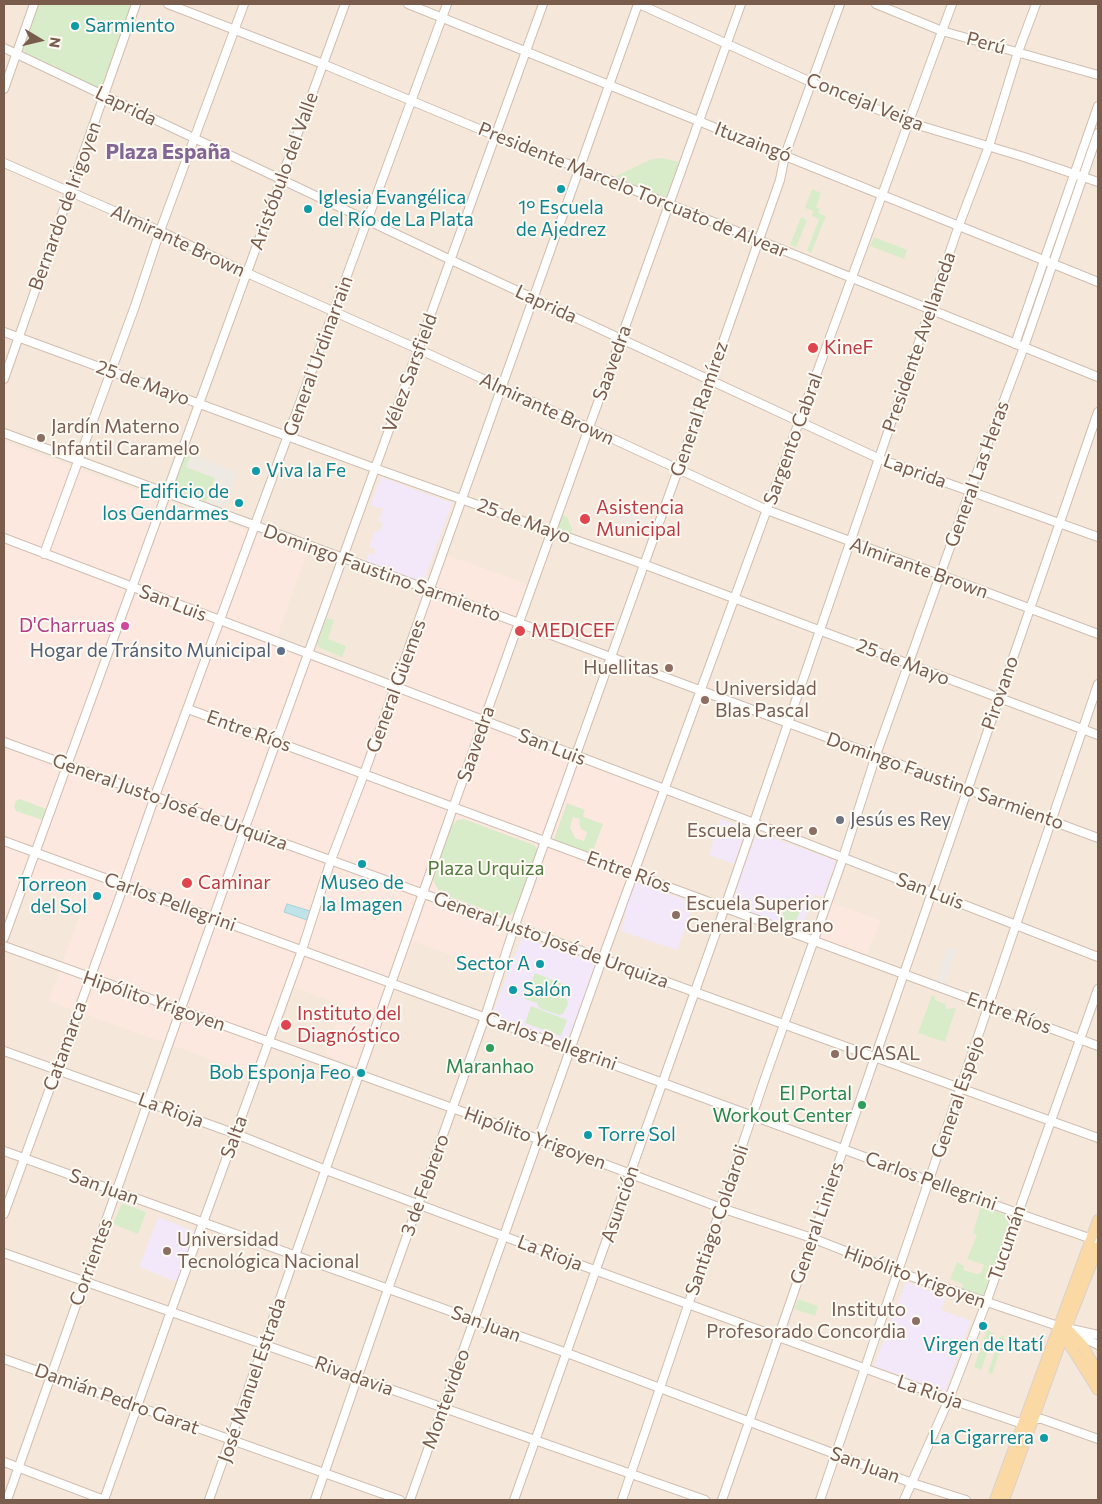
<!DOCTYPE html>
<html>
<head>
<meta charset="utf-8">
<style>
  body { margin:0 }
  #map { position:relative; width:1102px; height:1504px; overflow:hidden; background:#fdf6ec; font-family:Commissioner,sans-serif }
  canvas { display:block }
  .frame { position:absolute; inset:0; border:5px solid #7a5c4d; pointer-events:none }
  .north { position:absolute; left:15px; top:15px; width:50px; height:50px; -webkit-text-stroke:4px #fffaf3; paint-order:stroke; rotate:99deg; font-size:14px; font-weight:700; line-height:20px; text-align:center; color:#7a5c4d }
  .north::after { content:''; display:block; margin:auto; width:18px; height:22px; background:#7a5c4d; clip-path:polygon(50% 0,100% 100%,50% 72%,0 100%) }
</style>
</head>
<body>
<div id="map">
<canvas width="1102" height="1504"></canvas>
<div class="frame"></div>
<div class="north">N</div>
</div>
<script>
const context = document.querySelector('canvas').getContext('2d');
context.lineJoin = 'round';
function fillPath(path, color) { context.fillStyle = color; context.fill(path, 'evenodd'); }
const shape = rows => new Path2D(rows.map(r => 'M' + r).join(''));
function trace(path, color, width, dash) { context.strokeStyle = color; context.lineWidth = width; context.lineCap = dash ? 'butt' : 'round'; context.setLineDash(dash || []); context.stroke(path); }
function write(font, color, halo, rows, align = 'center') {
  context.font = font + ' Commissioner,sans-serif'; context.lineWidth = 4; context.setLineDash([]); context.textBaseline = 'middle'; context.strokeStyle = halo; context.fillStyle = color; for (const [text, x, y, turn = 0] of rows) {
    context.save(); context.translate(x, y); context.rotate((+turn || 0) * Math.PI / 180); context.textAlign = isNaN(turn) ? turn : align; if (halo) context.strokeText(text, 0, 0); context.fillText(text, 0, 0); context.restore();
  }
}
fillPath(shape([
  [4,4,1098,4,1098,1500,4,1500]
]), '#f5e8da');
fillPath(shape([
  [4,442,307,552,276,639,400,684,446,555,535,587,486,726,661,789,615,917,600,952,514,919,497,972,413,941,380,1034,371,1031,357,1067,325,1055,343,1005,293,987,260,1077,49,1001,83,906,27,886,4,949],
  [832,903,880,920,866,957,819,940]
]), '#fde8e0');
fillPath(shape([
  [191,454,238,472,224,508,206,502,215,478,186,467],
  [619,506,644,515,643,518,647,519,643,528,614,518],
  [948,947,957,950,945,984,936,981]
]), '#efe9e4');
fillPath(shape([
  [381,477,452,503,423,583,366,561,369,553,374,555,375,549,369,547,375,530,379,532,383,523,378,521,383,509,370,505],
  [720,819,744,827,745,831,734,864,709,855],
  [757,832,836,861,823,897,814,894,800,932,730,906],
  [637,882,694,903,677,950,621,931,626,914,623,912,634,884],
  [525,938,598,964,571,1042,567,1044,494,1017,492,1014,521,940],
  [158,1217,196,1232,177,1282,139,1267],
  [906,1282,946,1297,941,1310,971,1321,945,1391,874,1366]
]), '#f3e8fa');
fillPath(shape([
  [36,4,132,4,105,81,99,87,90,87,27,56,23,49,25,35],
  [662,158,679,162,666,199,616,176,652,159],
  [812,189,821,193,816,207,820,209,818,213,826,216,811,253,807,251,819,219,812,216,813,211,805,208],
  [801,217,807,220,796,247,790,245],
  [874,237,907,250,904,259,870,246],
  [185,452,191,454,186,467,215,478,206,502,174,490,173,488],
  [561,515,567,517,572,530,570,536,555,530],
  [327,618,334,620,328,639,346,646,342,657,320,648,317,644],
  [20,799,46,809,43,820,16,811,14,807,16,801],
  [567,803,585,810,583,815,584,817,603,824,591,856,557,843,554,839],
  [573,817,580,819,579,824,582,830,587,832,584,841,575,838,570,827],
  [464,819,534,845,538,850,537,856,517,908,512,914,505,917,440,893,433,880,451,826,457,820],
  [789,897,803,903,794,926,780,921],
  [535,973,563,984,559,996,567,999,568,1004,563,1014,559,1015,539,1008,537,1003,525,999],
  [932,995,935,997,935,1000,945,1004,946,1009,956,1008,945,1042,918,1033],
  [531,1006,567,1020,561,1036,525,1023],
  [123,1204,146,1212,138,1234,113,1224,121,1205],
  [981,1206,1006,1215,1009,1222,983,1298,961,1291,963,1284,950,1279,957,1262,964,1266,963,1270,976,1274,981,1273,984,1265,967,1259,977,1235,973,1233],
  [798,1299,818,1306,815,1316,794,1309],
  [987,1330,994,1333,981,1370,974,1367],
  [1001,1335,1005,1337,992,1374,988,1372]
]), '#d8ecc9');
const water = shape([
  [287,904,310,911,307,920,284,912,287,904]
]);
fillPath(water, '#bfe3e8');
trace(water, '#a5d3da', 1);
const minor = shape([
  [168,4,323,64,496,136,624,186,1098,377],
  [408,4,1098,282],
  [639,4,811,82,908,122,1024,157,1098,182],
  [876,4,942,31,1098,75],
  [4,48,451,260,880,459,1098,537],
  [4,89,34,4],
  [4,163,160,231,247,273,418,349,767,510,1098,634],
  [4,332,374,468,643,564,1098,735],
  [1015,344,1098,106],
  [4,379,136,4],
  [4,433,430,590,1098,838],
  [4,538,754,823,1098,957],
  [44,554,135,306,160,231,244,4],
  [188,709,1098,1046],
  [4,742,1098,1138],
  [4,841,1017,1213,1092,1239,1098,1240],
  [4,938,345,4],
  [4,946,538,1139,721,1208,812,1238,898,1272,1058,1326,1098,1335],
  [4,1051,236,1134,326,1170,597,1271,949,1399,1017,1422,1025,1422,1034,1419,1042,1419,1098,1439],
  [4,1151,567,1353,912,1483,966,1500],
  [4,1214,124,885,155,796,447,4],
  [4,1253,705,1500],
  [1072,1332,1098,1345],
  [4,1359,400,1500],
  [4,1462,104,1500,171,1311,302,950,331,860,364,774,638,4],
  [7,1500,245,828,543,4],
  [209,1500,484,720,741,4],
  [315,1500,388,1289,485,1017,515,925,678,470,780,180,785,155,840,4],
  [410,1500,603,957,952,4],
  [514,1500,725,907,959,225,989,146,1018,52,1036,4],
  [622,1500,765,1078,843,858,876,755,970,491,1024,347,1098,133],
  [722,1500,1098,412],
  [820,1500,1098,684],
  [904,1500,949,1399,986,1303,1098,989]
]);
const major = shape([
  [1066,1328,1083,1346,1098,1373],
  [1061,1331,1098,1390],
  [995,1500,1098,1220],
  [1004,1500,1066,1328,1098,1247]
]);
trace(minor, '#d1beb0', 10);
trace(major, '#dad1cd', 12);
trace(minor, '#fff', 8);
trace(major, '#fbd9a5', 10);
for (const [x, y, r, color] of [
  [75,26,5,"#0f9aa8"],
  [561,189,5,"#0f9aa8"],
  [308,209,5,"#0f9aa8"],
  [813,348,6,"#e0444e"],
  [41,438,5,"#8d6e63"],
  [256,471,5,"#0f9aa8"],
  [239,503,5,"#0f9aa8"],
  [585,519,6,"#e0444e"],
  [125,626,5,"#d1479c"],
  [520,631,6,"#e0444e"],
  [281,651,5,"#5c6f8a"],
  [669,668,5,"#8d6e63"],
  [705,700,5,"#8d6e63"],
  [840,820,5,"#6b7280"],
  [813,831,5,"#8d6e63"],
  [362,864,5,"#0f9aa8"],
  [187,883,6,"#e0444e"],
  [97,896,5,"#0f9aa8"],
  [676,915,5,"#8d6e63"],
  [540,964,5,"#0f9aa8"],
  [513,990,5,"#0f9aa8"],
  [286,1025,6,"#e0444e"],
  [490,1048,5,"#2e9e5b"],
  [835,1054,5,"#8d6e63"],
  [361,1073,5,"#0f9aa8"],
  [862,1105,5,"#2e9e5b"],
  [588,1135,5,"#0f9aa8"],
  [167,1251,5,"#8d6e63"],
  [916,1321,5,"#8d6e63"],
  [983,1326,5,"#0f9aa8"],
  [1044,1438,5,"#0f9aa8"]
]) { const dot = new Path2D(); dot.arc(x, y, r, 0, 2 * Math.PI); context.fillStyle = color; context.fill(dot); trace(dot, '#fffaf3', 2); }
write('19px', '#0d838f', '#fffaf3', [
  ["Sarmiento",85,26],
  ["Iglesia Evangélica",318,198],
  ["del Río de La Plata",318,220],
  ["1° Escuela",561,208,"center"],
  ["de Ajedrez",561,230,"center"],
  ["Viva la Fe",266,471],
  ["Edificio de",229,492,"right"],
  ["los Gendarmes",229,514,"right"],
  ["Museo de",362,883,"center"],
  ["la Imagen",362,905,"center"],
  ["Torreon",87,885,"right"],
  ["del Sol",87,907,"right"],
  ["Sector A",530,964,"right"],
  ["Salón",523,990],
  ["Bob Esponja Feo",351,1073,"right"],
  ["Torre Sol",598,1135],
  ["Virgen de Itatí",983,1345,"center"],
  ["La Cigarrera",1034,1438,"right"]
], 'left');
write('19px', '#7a5c4d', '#fffaf3', [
  ["Perú",986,43,15],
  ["Concejal Veiga",865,102,22],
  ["Laprida",126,106,26],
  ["Ituzaingó",753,142,21],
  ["Aristóbulo del Valle",284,171,-70],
  ["Presidente Marcelo Torcuato de Alvear",633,190,22],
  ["Bernardo de Irigoyen",65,206,-70],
  ["Almirante Brown",178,241,25],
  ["Laprida",546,304,25],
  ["Presidente Avellaneda",919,342,-71],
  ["General Urdinarrain",318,356,-70],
  ["Saavedra",612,363,-70],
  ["Vélez Sarsfield",410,373,-70],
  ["25 de Mayo",143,383,20],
  ["Almirante Brown",547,409,25],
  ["General Ramírez",699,409,-71],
  ["Sargento Cabral",793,439,-70],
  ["Laprida",915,471,20],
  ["General Las Heras",977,474,-70],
  ["25 de Mayo",524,521,20],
  ["Almirante Brown",919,568,20],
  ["Domingo Faustino Sarmiento",382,573,20],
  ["San Luis",173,603,21],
  ["25 de Mayo",903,662,21],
  ["General Güemes",396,686,-70],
  ["Pirovano",1000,693,-71],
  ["Entre Ríos",249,731,20],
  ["Saavedra",476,744,-71],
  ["San Luis",552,747,21],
  ["Domingo Faustino Sarmiento",945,781,20],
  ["General Justo José de Urquiza",170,802,20],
  ["Entre Ríos",629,872,20],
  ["San Luis",930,891,21],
  ["Carlos Pellegrini",170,902,20],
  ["General Justo José de Urquiza",551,940,20],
  ["Hipólito Yrigoyen",154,1001,19],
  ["Entre Ríos",1009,1013,20],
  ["Carlos Pellegrini",551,1041,20],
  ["Catamarca",65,1046,-70],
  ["General Espejo",958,1097,-71],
  ["La Rioja",171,1110,20],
  ["Salta",234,1137,-70],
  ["Hipólito Yrigoyen",535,1138,20],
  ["Carlos Pellegrini",931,1181,20],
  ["3 de Febrero",425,1185,-70],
  ["San Juan",104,1187,20],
  ["Asunción",620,1204,-71],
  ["Santiago Coldaroli",717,1220,-71],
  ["General Liniers",817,1223,-71],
  ["Tucumán",1007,1243,-71],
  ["La Rioja",550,1253,21],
  ["Corrientes",91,1262,-70],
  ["Hipólito Yrigoyen",915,1277,20],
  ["San Juan",486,1324,20],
  ["Rivadavia",354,1376,20],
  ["José Manuel Estrada",252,1380,-71],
  ["La Rioja",930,1392,19],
  ["Damián Pedro Garat",117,1399,20],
  ["Montevideo",446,1399,-70],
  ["San Juan",865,1465,20]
]);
write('19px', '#be3a42', '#fffaf3', [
  ["KineF",824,348],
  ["Asistencia",596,508],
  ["Municipal",596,530],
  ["MEDICEF",531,631],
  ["Caminar",198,883],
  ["Instituto del",297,1014],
  ["Diagnóstico",297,1036]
], 'left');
write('19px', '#785e54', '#fffaf3', [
  ["Jardín Materno",51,427],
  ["Infantil Caramelo",51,449],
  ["Huellitas",659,668,"right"],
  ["Universidad",715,689],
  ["Blas Pascal",715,711],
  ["Escuela Creer",803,831,"right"],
  ["Escuela Superior",686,904],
  ["General Belgrano",686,926],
  ["UCASAL",845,1054],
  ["Universidad",177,1240],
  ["Tecnológica Nacional",177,1262],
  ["Instituto",906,1310,"right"],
  ["Profesorado Concordia",906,1332,"right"]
], 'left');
write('19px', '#b23c85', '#fffaf3', [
  ["D'Charruas",115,626]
], 'right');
write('19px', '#4e5e75', '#fffaf3', [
  ["Hogar de Tránsito Municipal",271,651]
], 'right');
write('19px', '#5b616d', '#fffaf3', [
  ["Jesús es Rey",850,820]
], 'left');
write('19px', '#537a41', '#fffaf3', [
  ["Plaza Urquiza",486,869]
]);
write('19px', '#27864d', '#fffaf3', [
  ["Maranhao",490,1067],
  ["El Portal",852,1094,"right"],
  ["Workout Center",852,1116,"right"]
]);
write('bold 21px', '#846695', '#fffaf3', [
  ["Plaza España",168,152]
]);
</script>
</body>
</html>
